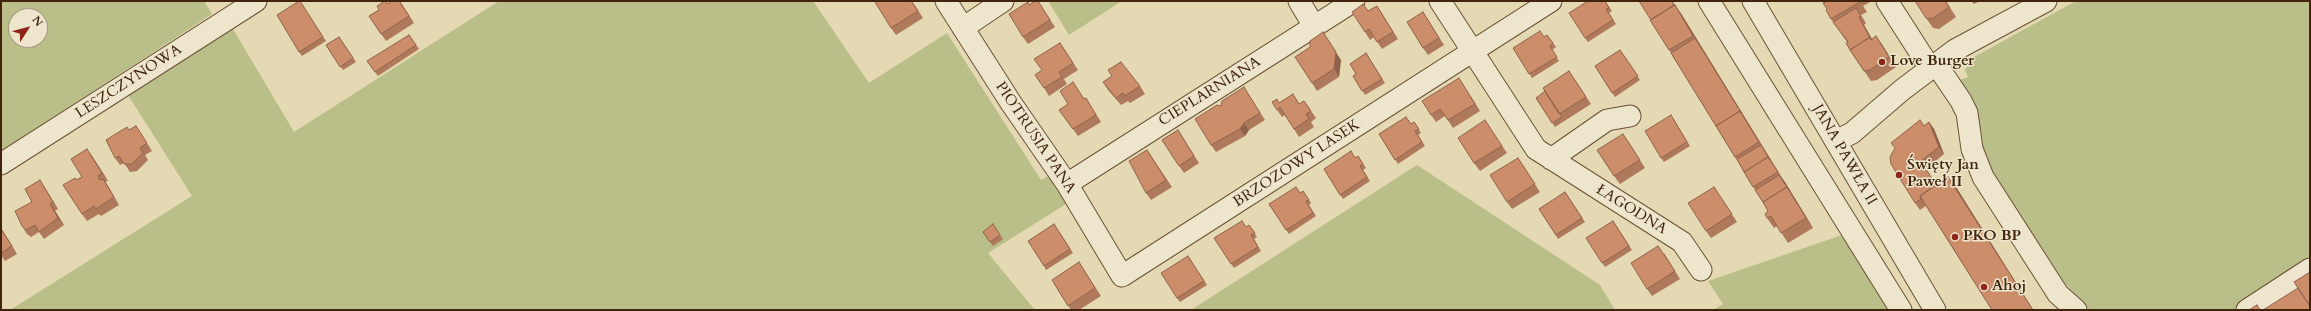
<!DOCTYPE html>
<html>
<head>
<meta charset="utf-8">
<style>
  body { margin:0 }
  #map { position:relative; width:2311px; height:311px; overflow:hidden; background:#e4d9b2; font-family:Cardo,serif }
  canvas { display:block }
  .frame { position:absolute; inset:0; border:2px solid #42240e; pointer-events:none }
  .north { position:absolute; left:8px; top:8px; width:40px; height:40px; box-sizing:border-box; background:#ede6cd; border:1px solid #a99881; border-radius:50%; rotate:54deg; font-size:11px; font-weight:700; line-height:16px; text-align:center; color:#42240e }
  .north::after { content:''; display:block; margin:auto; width:14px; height:18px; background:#8f2418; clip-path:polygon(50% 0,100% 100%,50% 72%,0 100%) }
</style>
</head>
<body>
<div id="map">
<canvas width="2311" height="311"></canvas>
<div class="frame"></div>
<div class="north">N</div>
</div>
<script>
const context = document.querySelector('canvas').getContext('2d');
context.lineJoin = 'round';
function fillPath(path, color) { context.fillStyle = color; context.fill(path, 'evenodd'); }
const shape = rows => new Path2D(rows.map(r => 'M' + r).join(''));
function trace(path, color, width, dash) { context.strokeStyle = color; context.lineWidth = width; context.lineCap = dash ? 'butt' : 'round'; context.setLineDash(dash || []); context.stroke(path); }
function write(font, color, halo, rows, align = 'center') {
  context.font = font + ' Cardo,serif'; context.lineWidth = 3; context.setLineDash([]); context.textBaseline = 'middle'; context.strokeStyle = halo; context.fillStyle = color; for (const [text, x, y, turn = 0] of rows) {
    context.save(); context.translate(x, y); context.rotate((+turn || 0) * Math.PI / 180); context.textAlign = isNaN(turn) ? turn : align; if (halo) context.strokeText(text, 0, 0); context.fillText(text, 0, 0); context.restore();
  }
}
fillPath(shape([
  [1,1,204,1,212,14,1,151],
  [16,16,40,16,40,40,16,40],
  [499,1,813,1,869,83,947,33,1041,180,1052,174,1066,204,988,253,1035,310,10,310,192,196,128,95,233,29,294,132],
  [1048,1,1122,1,1069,35],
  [2076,1,2310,1,2310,262,2234,310,2090,310,2051,269,1991,174,1957,81,1968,77,1965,70,1972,58],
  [1417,165,1600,285,1615,310,1191,310],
  [1845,234,1892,310,1713,310,1723,304,1708,281]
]), '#babe88');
const minor = shape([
  [946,1,1011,103,1067,184,1122,276,1551,1],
  [1299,1,1314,26],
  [1440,1,1536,149,1682,242,1701,270],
  [1709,1,1901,310],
  [1753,1,1935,310],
  [1887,1,1930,68],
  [963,28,1003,1],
  [1936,64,1961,101,1967,113,1972,149,1983,177,2058,294,2076,310],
  [1836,141,1852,133,1902,90,1955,50,2046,1],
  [1551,159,1607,120,1630,116],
  [1,164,256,1],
  [1067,184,1354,1],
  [2247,310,2310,269]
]);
trace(minor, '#6a5137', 23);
trace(minor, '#ede6cd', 21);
fillPath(shape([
  [299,1,326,41,302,56,299,52],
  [400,1,414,23,386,41,369,16,387,4],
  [876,1,912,1,923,18,896,35,891,28],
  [1588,1,1605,1,1612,11,1609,13,1616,24,1588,42,1585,38],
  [1672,1,1682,15,1813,228,1788,243,1777,226,1774,228,1767,218,1768,211,1671,53,1650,20],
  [1824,1,1872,1,1863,6,1867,12,1861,15,1866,23,1864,25,1872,39,1876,36,1883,46,1896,67,1877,80,1871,81,1850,50,1847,42,1831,19],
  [1946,1,1956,17,1939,29,1933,28,1926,18],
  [1971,1,1980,1,1974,4],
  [1030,4,1042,7,1055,27,1028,44,1023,37],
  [1363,4,1368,11,1377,6,1398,39,1382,49,1374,37,1370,40,1365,32],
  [1423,12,1444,45,1428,55,1423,48],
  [409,35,419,49,378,76,367,61],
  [1547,35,1556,47,1552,50,1559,61,1532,78,1513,48,1544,37],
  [339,37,356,62,343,70,326,45],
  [1060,43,1078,70,1064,79,1067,84,1049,96,1044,88,1042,70],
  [1620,50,1640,80,1615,97,1595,66],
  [1366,53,1385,83,1365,95,1353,76,1356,74],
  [1341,60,1339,77,1317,91,1312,83],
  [1569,71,1591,104,1555,127,1536,98,1545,91],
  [1073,82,1084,99,1086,98,1101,122,1078,136,1059,110,1068,104],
  [1103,82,1140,86,1145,94,1130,103,1128,101,1121,105,1108,90],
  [1464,86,1480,111,1453,128,1445,116,1436,122,1431,115],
  [1249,95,1265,120,1249,130,1245,136,1216,152,1211,145,1221,106],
  [1304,101,1316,118,1311,122,1314,127,1299,137,1285,115,1282,117,1277,110,1280,103,1300,104],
  [1673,118,1690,146,1664,162,1661,158],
  [1414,122,1421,133,1418,135,1425,146,1398,164,1379,134,1411,124],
  [1929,122,1934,129,1944,154,1926,169,1936,185,1956,187,2033,310,1992,310,1926,206,1920,210,1915,203,1924,126],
  [136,126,152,151,145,155,148,160,137,171,130,172,124,163,120,165,115,158,129,130],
  [1490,128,1507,153,1480,171,1474,163],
  [1178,130,1199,163,1184,173,1162,140],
  [1628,141,1645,168,1620,184,1614,176],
  [1147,150,1172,187,1151,200,1146,193],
  [92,156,108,181,105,182,119,205,101,216,99,214,87,221,82,214,76,180,82,177],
  [1358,156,1366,168,1363,170,1370,181,1343,199,1324,169,1355,158],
  [1518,158,1540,192,1512,209,1507,202],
  [40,180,58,209,55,211,64,225,44,239,39,232,31,237,27,234,22,226,32,202],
  [1714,187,1737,222,1711,238,1706,231],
  [1565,192,1585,222,1558,239,1539,209],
  [1300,193,1306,195,1311,203,1309,205,1316,216,1289,234,1269,204],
  [1613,221,1632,250,1605,267,1586,238],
  [993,224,1003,239,993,246,983,232],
  [1054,224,1073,253,1046,270,1044,266],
  [1249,225,1257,237,1254,239,1261,251,1234,268,1214,238,1246,227],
  [1,228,17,254,5,261,1,255],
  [1664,253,1680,279,1652,296,1647,289],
  [1188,256,1207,285,1180,302,1177,298],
  [1084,270,1101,296,1079,310,1071,310,1052,280]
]), '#af795c');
fillPath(shape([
  [1672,1,1682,15,1775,167,1759,142],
  [1859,17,1864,25,1878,50,1871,40],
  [1876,36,1883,46,1896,67,1889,57],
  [1328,40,1341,60,1339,77,1334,69],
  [1459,78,1464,86,1480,111,1475,104],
  [1929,122,1934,129,1944,154,1939,147],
  [1244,123,1249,130,1245,136,1240,129],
  [87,149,92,156,108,181,102,173],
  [1779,175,1785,182,1813,228,1806,218],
  [1948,177,1956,187,2033,310],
  [103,179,108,186,119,205,114,197],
  [40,180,45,188,58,209,53,202],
  [50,204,55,211,64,225,58,218],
  [1,228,17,254,1,229]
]), '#8f634b');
const building = shape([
  [299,1,300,1,323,37,299,52,277,15,299,1],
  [385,1,387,4,392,1,399,1,409,16,381,34,369,16,379,10,377,6,385,1],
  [876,1,911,1,918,11,891,28,875,2,876,1],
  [1035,1,1038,1,1050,20,1023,37,1009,14,1028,2,1029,5,1035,1],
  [1588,1,1600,1,1601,2,1605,1,1609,8,1606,9,1613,20,1585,38,1569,13,1588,1],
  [1639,1,1672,1,1674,5,1651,20,1639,1],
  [1825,1,1860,1,1860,2,1831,19,1826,10,1827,9,1823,3,1826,2,1825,1],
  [1915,1,1945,1,1949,7,1932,19,1926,18,1915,1],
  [1363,4,1368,11,1377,6,1393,32,1377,42,1369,29,1365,32,1352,12,1363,4],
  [1675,5,1693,36,1669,50,1650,20,1675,5],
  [1856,8,1861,16,1859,17,1871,40,1870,37,1850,50,1846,43,1848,42,1833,22,1856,8],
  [1423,12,1439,38,1423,48,1407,22,1423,12],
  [1540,31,1544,37,1547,35,1553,43,1550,46,1557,57,1529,74,1513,48,1540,31],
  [1323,32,1336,52,1334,69,1312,83,1295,57,1310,47,1310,41,1323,32],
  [409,35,416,45,375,72,367,61,409,35],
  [1876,36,1889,57,1870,70,1864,71,1850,50,1870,37,1871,40,1876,36],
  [339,37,353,58,340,67,326,45,339,37],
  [1695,38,1742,114,1740,111,1716,126,1671,53,1695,38],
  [1060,43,1073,63,1059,72,1062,77,1044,88,1035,75,1042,70,1034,59,1060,43],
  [1620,50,1638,76,1612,93,1595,66,1620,50],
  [1366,53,1382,79,1362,91,1353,76,1356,74,1350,64,1366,53],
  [1121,62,1140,86,1125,96,1123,93,1116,98,1103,82,1112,76,1108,70,1121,62],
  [1569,71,1586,97,1559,114,1543,88,1569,71],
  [1459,78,1475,104,1448,120,1440,109,1431,115,1422,101,1459,78],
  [1073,82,1084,99,1086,98,1096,115,1073,129,1059,110,1068,104,1060,91,1073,82],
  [1244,87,1260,113,1244,123,1240,129,1211,145,1195,119,1217,105,1221,106,1222,101,1244,87],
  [1545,91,1562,117,1552,123,1536,98,1545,91],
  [1293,94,1299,104,1304,101,1311,111,1306,114,1309,119,1294,129,1280,107,1277,110,1272,102,1277,99,1279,103,1293,94],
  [1740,111,1759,142,1735,157,1716,126,1740,111],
  [1671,115,1687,142,1661,158,1645,131,1671,115],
  [1406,117,1411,124,1414,122,1419,129,1415,131,1422,142,1395,160,1379,134,1406,117],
  [1485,120,1502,146,1474,163,1458,138,1485,120],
  [1920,120,1924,126,1929,122,1939,147,1921,161,1936,185,1920,196,1921,199,1915,203,1891,164,1890,157,1895,148,1891,143,1920,120],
  [136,126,147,143,140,148,143,153,132,164,124,164,119,156,115,158,106,140,127,127,129,130,136,126],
  [1178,130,1194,156,1179,166,1162,140,1178,130],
  [1623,134,1640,160,1614,176,1597,150,1623,134],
  [1761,145,1770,160,1768,157,1744,172,1737,159,1761,145],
  [87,149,102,173,98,176,100,180,103,179,114,197,96,209,94,206,82,214,63,185,75,178,76,180,82,177,71,159,87,149],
  [1147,150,1166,180,1146,193,1129,161,1147,150],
  [1351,151,1355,158,1358,156,1363,164,1360,166,1367,177,1340,195,1324,169,1351,151],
  [1768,157,1778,172,1753,187,1744,172,1768,157],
  [1518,158,1535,184,1507,202,1490,175,1518,158],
  [1779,175,1789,190,1787,187,1763,202,1755,190,1779,175],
  [1948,177,2033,310,1992,310,1920,196,1948,177],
  [40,180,53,202,50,204,58,218,39,232,35,225,26,230,22,226,15,211,32,202,25,189,40,180],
  [1296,187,1300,193,1303,191,1309,200,1306,201,1313,213,1286,230,1269,204,1296,187],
  [1714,187,1732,214,1706,231,1688,203,1714,187],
  [1787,187,1806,218,1781,233,1771,216,1767,218,1765,214,1768,211,1763,202,1787,187],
  [1565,192,1582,218,1556,235,1539,209,1565,192],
  [1242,221,1246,227,1249,225,1255,233,1251,235,1258,247,1231,264,1214,238,1242,221],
  [1613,221,1629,246,1602,263,1586,238,1613,221],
  [993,224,1000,235,990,242,983,232,993,224],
  [1054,224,1070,249,1044,266,1028,241,1054,224],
  [1,229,12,246,1,253,1,229],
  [1658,246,1675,271,1647,289,1631,263,1658,246],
  [1188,256,1204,281,1177,298,1161,273,1188,256],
  [1079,262,1095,288,1068,306,1052,280,1079,262],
  [2310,272,2310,306,2294,282,2310,272],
  [2298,288,2310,306,2310,310,2263,310,2298,288],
  [2257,305,2260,310,2249,310,2257,305]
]);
fillPath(building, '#cc8d6b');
trace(building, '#8f634b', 1);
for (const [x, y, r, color] of [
  [1882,62,4,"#8f2418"],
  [1899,175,4,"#8f2418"],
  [1955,237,4,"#8f2418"],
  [1984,287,4,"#8f2418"]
]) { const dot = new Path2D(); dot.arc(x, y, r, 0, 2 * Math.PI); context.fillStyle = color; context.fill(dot); trace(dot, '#ede6cd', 1.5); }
write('bold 15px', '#42240e', '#ede6cd', [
  ["Love Burger",1890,62],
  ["Święty Jan",1907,166],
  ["Paweł II",1907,183],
  ["PKO BP",1963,237],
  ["Ahoj",1992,287]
], 'left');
write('15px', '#42240e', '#ede6cd', [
  ["LESZCZYNOWA",129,82,-33],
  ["CIEPLARNIANA",1210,92,-32],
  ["PIOTRUSIA PANA",1035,138,56],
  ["JANA PAWŁA II",1844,155,60],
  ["BRZOZOWY LASEK",1297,164,-33],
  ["ŁAGODNA",1631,210,32]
]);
</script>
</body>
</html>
